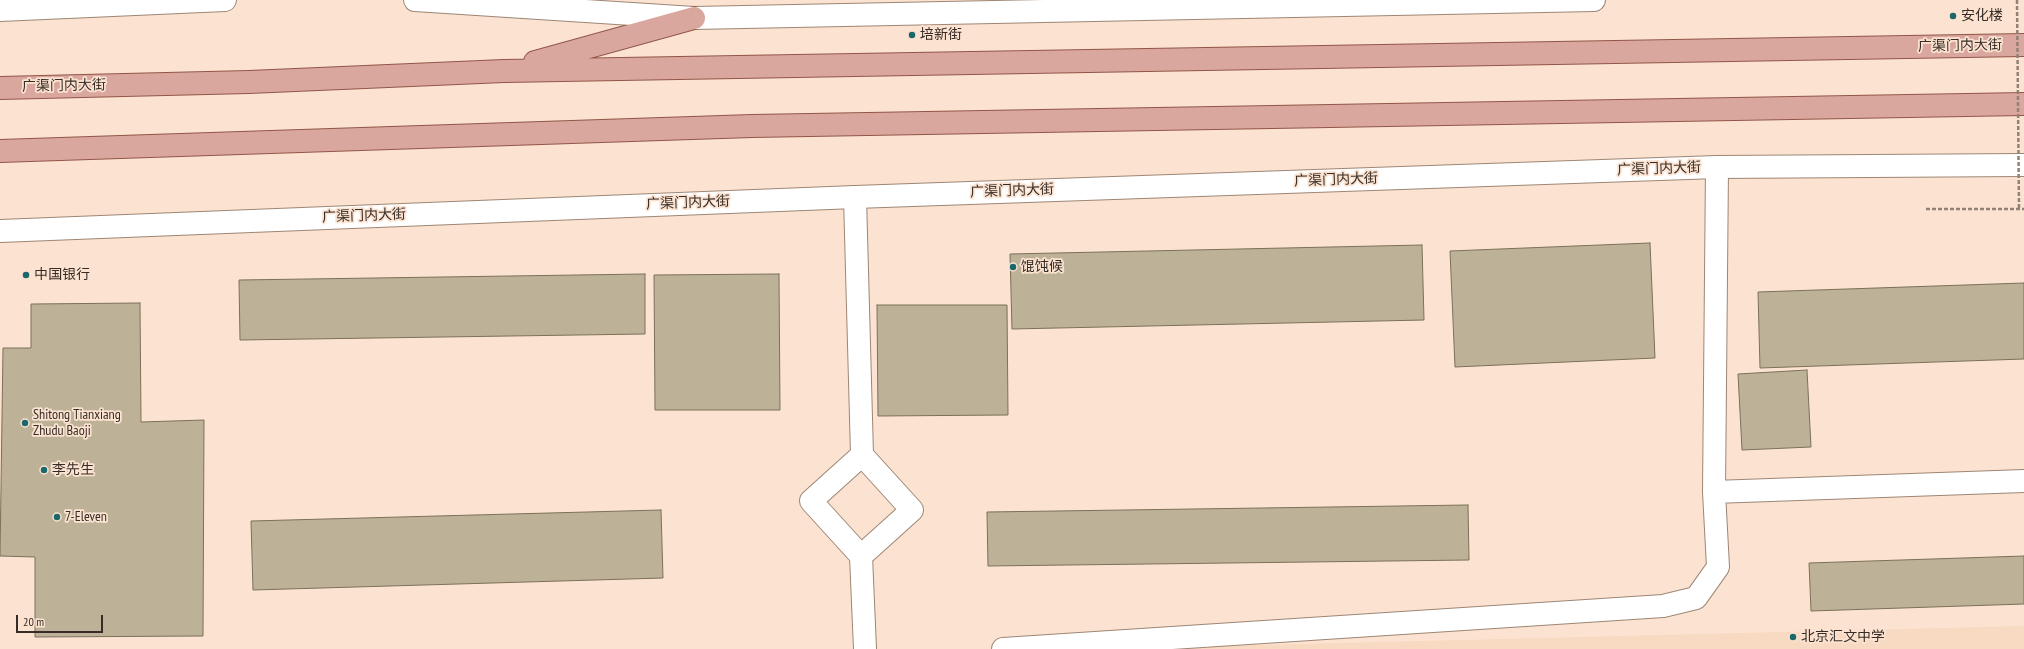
<!DOCTYPE html>
<html>
<head>
<meta charset="utf-8">
<style>
  body { margin:0 }
  #map { position:relative; width:2024px; height:649px; overflow:hidden; background:#fce3d1; font-family:"PT Sans Narrow",sans-serif }
  canvas { display:block }
  .scale { position:absolute; left:16px; top:615px; width:87px; height:18px; box-sizing:border-box; border:2px solid #362c25; border-top:0; padding-left:5px; font-size:12px; line-height:14px; white-space:nowrap; color:#362c25; -webkit-text-stroke:3px #fce3d1; paint-order:stroke }
</style>
</head>
<body>
<div id="map">
<canvas width="2024" height="649"></canvas>
<div class="scale">20 m</div>
</div>
<script>
const context = document.querySelector('canvas').getContext('2d');
context.lineJoin = 'round';
function fillPath(path, color) { context.fillStyle = color; context.fill(path, 'evenodd'); }
const shape = rows => new Path2D(rows.map(r => 'M' + r).join(''));
function trace(path, color, width, dash) { context.strokeStyle = color; context.lineWidth = width; context.lineCap = dash ? 'butt' : 'round'; context.setLineDash(dash || []); context.stroke(path); }
function write(font, color, halo, rows, align = 'center') {
  context.font = font + ' "PT Sans Narrow","Noto Sans SC",sans-serif'; context.lineWidth = 3.5; context.setLineDash([]); context.textBaseline = 'middle'; context.strokeStyle = halo; context.fillStyle = color; for (const [text, x, y, turn = 0] of rows) {
    context.save(); context.translate(x, y); context.rotate((+turn || 0) * Math.PI / 180); context.textAlign = isNaN(turn) ? turn : align; if (halo) context.strokeText(text, 0, 0); context.fillText(text, 0, 0); context.restore();
  }
}
fillPath(shape([
  [2024,626,2024,649,1101,649]
]), '#f8d9c1');
const building = shape([
  [1650,243,1655,358,1455,367,1450,251,1650,243],
  [1422,245,1424,320,1012,329,1010,254,1422,245],
  [645,274,645,334,240,340,239,280,645,274],
  [779,274,780,410,655,410,654,275,779,274],
  [2024,283,2024,359,1760,368,1758,292,2024,283],
  [140,303,141,422,204,420,203,636,35,637,35,557,0,556,3,348,31,348,31,304,140,303],
  [877,305,1007,305,1008,415,878,416,877,305],
  [1807,370,1811,447,1742,450,1738,374,1807,370],
  [1468,505,1469,560,988,566,987,512,1468,505],
  [661,510,663,578,253,590,251,521,661,510],
  [2024,556,2024,604,1811,611,1809,563,2024,556]
]);
fillPath(building, '#bdb198');
trace(building, '#7b7059', 1);
const minor = shape([
  [855,197,862,455],
  [862,455,912,510,861,556,811,501,862,455],
  [1714,492,2024,481],
  [861,556,865,649],
  [1003,649,1663,606,1696,598,1718,567,1714,492,1717,167]
]);
const tertiary = shape([
  [415,0,694,18,1594,0],
  [0,10,225,0],
  [0,231,855,197,1717,167,2024,165]
]);
const primary = shape([
  [535,62,694,18],
  [0,88,249,82,504,71,2024,45],
  [0,151,752,126,2024,104]
]);
trace(minor, '#9d8675', 24);
trace(tertiary, '#9d8675', 24);
trace(primary, '#915649', 24);
trace(shape([
  [1926,209,2024,209]
]), '#928175', 2.5, [4, 2]);
trace(minor, '#fff', 22);
trace(tertiary, '#fff', 22);
trace(primary, '#daa79e', 22);
trace(shape([
  [2017,0,2019,209]
]), '#928175', 2.5, [4, 2]);
for (const [x, y, r, color] of [
  [1953,16,4,"#1b686c"],
  [912,35,4,"#1b686c"],
  [1013,267,4,"#1b686c"],
  [26,275,4,"#1b686c"],
  [25,423,4,"#1b686c"],
  [44,470,4,"#1b686c"],
  [57,517,4,"#1b686c"],
  [1793,637,4,"#1b686c"]
]) { const dot = new Path2D(); dot.arc(x, y, r, 0, 2 * Math.PI); context.fillStyle = color; context.fill(dot); trace(dot, '#fce3d1', 1.5); }
write('14px', '#362c25', '#fce3d1', [
  ["安化楼",1961,16],
  ["培新街",920,35],
  ["馄饨候",1021,267],
  ["中国银行",34,275],
  ["Shitong Tianxiang",33,415],
  ["Zhudu Baoji",33,431],
  ["李先生",52,470],
  ["7-Eleven",65,517],
  ["北京汇文中学",1801,637]
], 'left');
write('14px', '#362c25', '#fce3d1', [
  ["广渠门内大街",1960,46,-1],
  ["广渠门内大街",64,86,-1],
  ["广渠门内大街",1659,169,-2],
  ["广渠门内大街",1336,180,-2],
  ["广渠门内大街",1012,191,-2],
  ["广渠门内大街",688,203,-2],
  ["广渠门内大街",364,216,-2]
]);
</script>
</body>
</html>
